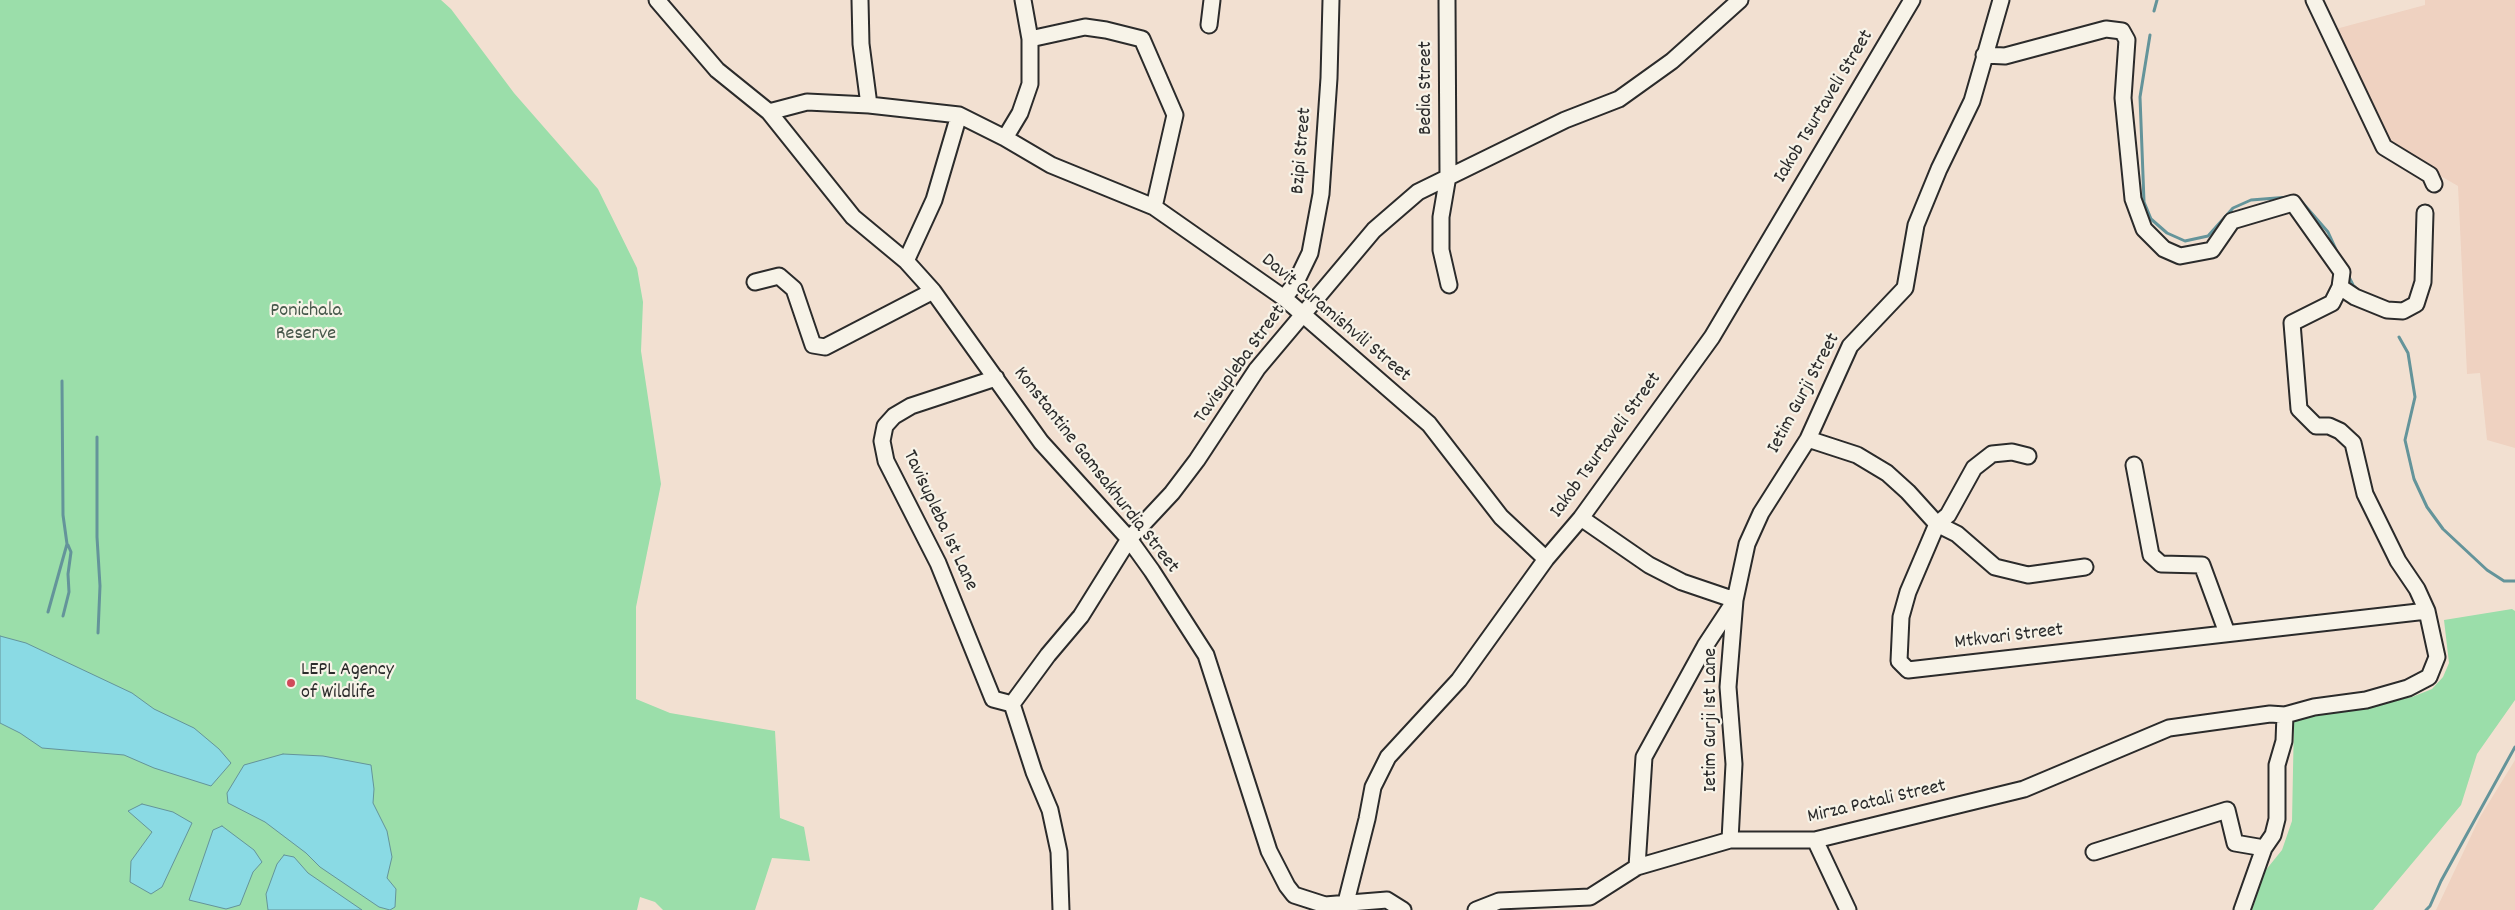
<!DOCTYPE html>
<html>
<head>
<meta charset="utf-8">
<style>
  body { margin:0 }
  canvas { display:block; background:#f2e0d1 }
</style>
</head>
<body>
<canvas width="2515" height="910"></canvas>
<script>
const context = document.querySelector('canvas').getContext('2d');
context.lineJoin = 'round';
function fillPath(path, color) { context.fillStyle = color; context.fill(path, 'evenodd'); }
const shape = rows => new Path2D(rows.map(r => 'M' + r).join(''));
function trace(path, color, width, dash) { context.strokeStyle = color; context.lineWidth = width; context.lineCap = dash ? 'butt' : 'round'; context.setLineDash(dash || []); context.stroke(path); }
function write(font, color, halo, rows, align = 'center') {
  context.font = font + ' Dekko,sans-serif'; context.lineWidth = 4.5; context.setLineDash([]); context.textBaseline = 'middle'; context.strokeStyle = halo; context.fillStyle = color; for (const [text, x, y, turn = 0] of rows) {
    context.save(); context.translate(x, y); context.rotate((+turn || 0) * Math.PI / 180); context.textAlign = isNaN(turn) ? turn : align; if (halo) context.strokeText(text, 0, 0); context.fillText(text, 0, 0); context.restore();
  }
}
fillPath(shape([
  [2425,0,2515,0,2515,448,2487,440,2480,373,2467,374,2458,186,2385,144,2332,30,2425,5],
  [2515,760,2515,910,2436,910,2480,817]
]), '#efd2c1');
fillPath(shape([
  [0,0,441,0,451,9,514,93,598,189,637,268,643,302,641,351,661,484,636,607,636,699,670,713,775,731,780,818,804,827,810,861,772,858,755,910,663,910,655,902,640,897,637,910,0,910],
  [2512,609,2515,611,2515,700,2477,754,2461,805,2373,910,2252,910,2265,871,2282,850,2292,821,2294,720,2412,697,2432,689,2443,677,2449,663,2444,620]
]), '#9bdeaa');
const water = shape([
  [0,636,26,643,132,693,154,709,194,728,219,749,231,763,211,786,154,768,124,755,42,748,20,733,0,723,0,636],
  [283,754,323,756,371,765,374,789,373,803,387,831,392,857,387,878,396,889,395,907,390,910,379,907,320,867,306,853,265,822,228,803,227,793,244,765,283,754],
  [142,804,173,812,192,823,162,887,151,894,130,882,131,861,152,832,128,811,142,804],
  [222,826,254,850,262,862,253,872,240,905,226,909,189,900,213,830,222,826],
  [284,855,294,857,308,873,362,910,268,910,266,894,277,864,284,855]
]);
fillPath(water, '#8adae4');
trace(water, '#64949a', 1);
trace(shape([
  [2154,11,2157,0],
  [2150,35,2140,97,2144,202,2151,219,2167,233,2185,241,2208,236,2233,208,2251,200,2289,197],
  [2297,199,2301,201,2328,232,2339,256],
  [2347,273,2353,285,2360,292],
  [2399,337,2408,353,2415,397,2405,440,2414,479,2427,507,2443,529,2487,570,2504,581,2515,581],
  [97,437,97,537,100,586,98,633],
  [48,612,67,544,63,515,62,381],
  [63,616,69,592,68,574,71,552,68,545],
  [2426,910,2430,906,2441,881,2515,747]
]), '#64949a', 3);
const minor = shape([
  [657,0,717,70,769,112,853,217,906,261,933,291,1041,442,1129,539,1152,571,1206,655,1269,851,1287,886,1294,895,1325,905,1387,900,1403,910],
  [860,0,861,44,869,105],
  [1447,0,1448,176,1441,217,1441,250,1449,285],
  [2314,0,2384,147,2430,175,2434,184],
  [1209,25,1212,0],
  [1030,39,1085,27,1106,30,1142,39,1175,115,1154,207],
  [1984,55,2005,56,2106,29,2122,31,2127,40,2123,98,2133,199,2144,229,2164,249,2180,256,2212,250,2232,221,2293,203,2342,272,2340,287,2332,303,2292,323,2299,409,2316,426,2329,426,2340,431,2353,443,2365,494,2398,561,2417,589,2427,611,2437,657,2429,677,2408,688,2366,700,2314,707,2285,715,2284,741,2277,765,2277,819,2273,835,2264,848,2242,910],
  [769,112,807,102,869,105,959,115,1005,138,1051,165,1154,207,1284,298,1429,424,1501,517,1546,559],
  [1005,138,1020,113,1030,84,1030,39,1023,0],
  [906,261,934,200,959,115],
  [755,282,779,276,794,289,813,345,825,347,933,291],
  [2340,287,2355,297,2387,310,2403,311,2416,304,2423,282,2425,213],
  [1284,298,1295,284,1310,253,1321,194,1329,78,1331,0],
  [996,378,911,406,894,416,885,426,882,441,886,461,938,563,993,699,1012,704],
  [1808,439,1857,455,1887,473,1908,492,1937,524,1957,534,1995,567,2028,575,2085,567],
  [2028,456,2012,452,1992,454,1974,468,1948,515,1937,524,1908,592,1901,617,1899,661,1908,670,2427,611],
  [2134,465,2151,555,2161,564,2202,565,2227,633],
  [1581,518,1649,565,1682,582,1735,600],
  [1012,704,1048,655,1081,616,1129,539,1172,493,1197,460,1257,369,1374,230,1418,192,1565,120,1619,99,1672,61,1740,0],
  [1012,704,1034,772,1050,810,1059,852,1061,910],
  [1730,840,1734,764,1728,687,1735,600,1747,544,1761,513,1808,439,1850,346,1905,288,1916,225,1939,169,1972,101,2001,0],
  [1815,840,1848,910],
  [2094,852,2227,810,2235,843,2264,848],
  [1637,867,1644,757,1705,646,1734,602],
  [1344,910,1367,819,1373,787,1388,757,1459,680,1546,559,1581,518,1712,337,1912,0],
  [1476,910,1499,901,1590,897,1637,867,1730,840,1815,840,2024,789,2169,728,2270,714,2285,715]
]);
trace(minor, '#2b2b2b', 19);
trace(minor, '#f7f3e8', 15);
for (const [x, y, r, color] of [
  [291,683,5,"#d1495b"]
]) { const dot = new Path2D(); dot.arc(x, y, r, 0, 2 * Math.PI); context.fillStyle = color; context.fill(dot); trace(dot, '#f7f3e8', 2); }
write('20px', '#2b2b2b', '#f7f3e8', [
  ["Bedia Street",1427,88,-90],
  ["Iakob Tsurtaveli Street",1825,107,-59],
  ["Bzipi Street",1303,151,-85],
  ["Davit Guramishvili Street",1335,319,40],
  ["Tavisupleba Street",1241,365,-54],
  ["Ietim Gurji Street",1805,394,-62],
  ["Iakob Tsurtaveli Street",1607,446,-54],
  ["Konstantine Gamsakhurdia Street",1095,471,52],
  ["Tavisupleba 1st Lane",939,521,65],
  ["Mtkvari Street",2009,638,-7],
  ["Ietim Gurji 1st Lane",1712,720,-90],
  ["Mirza Patali Street",1877,803,-13]
]);
write('20px', '#47584b', '#f7f3e8', [
  ["Ponichala",306,312],
  ["Reserve",306,335]
]);
write('20px', '#2b2b2b', '#f7f3e8', [
  ["LEPL Agency",301,671],
  ["of Wildlife",301,694]
], 'left');
</script>
</body>
</html>
